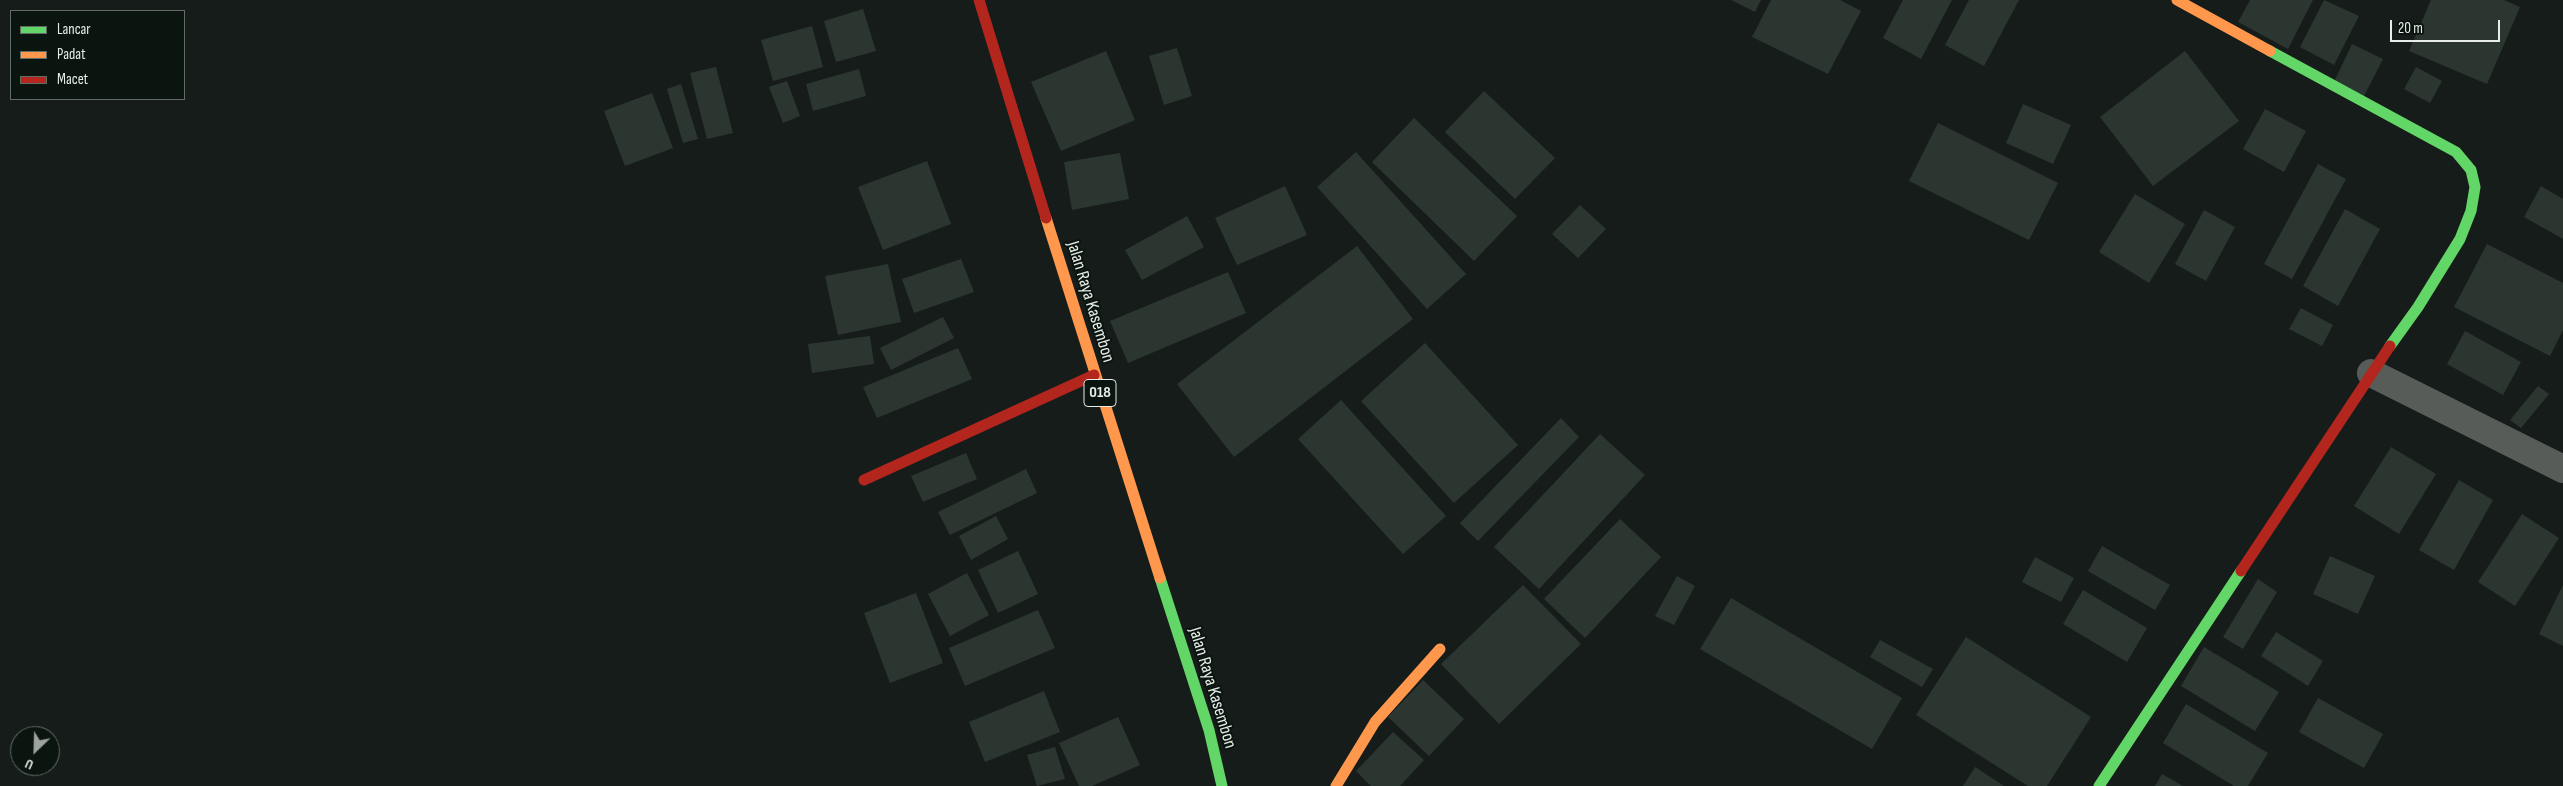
<!DOCTYPE html>
<html>
<head>
<meta charset="utf-8">
<style>
  body { margin:0 }
  #map { position:relative; width:2563px; height:786px; overflow:hidden; background:#161c19; font-family:"Sofia Sans Condensed",sans-serif }
  canvas { display:block }
  .legend { position:absolute; left:10px; top:10px; width:175px; height:90px; box-sizing:border-box; background:#0b1510; border:1px solid #636b67; margin:0; padding:6px 9px; list-style:none; font-size:15px; color:#e6ede9 }
  .legend li { display:flex; align-items:center; gap:10px; height:25px }
  .legend b { width:25px; border:1px solid #636b67 }
  .north { position:absolute; left:10px; top:726px; width:50px; height:50px; box-sizing:border-box; background:#0b1510; border:1px solid #636b67; border-radius:50%; rotate:204deg; font-size:14px; font-weight:700; line-height:20px; text-align:center; color:#e6ede9 }
  .north::after { content:''; display:block; margin:auto; width:18px; height:22px; background:#9da4a0; clip-path:polygon(50% 0,100% 100%,50% 72%,0 100%) }
  .scale { position:absolute; left:2390px; top:20px; width:110px; height:22px; box-sizing:border-box; border:2px solid #e6ede9; border-top:0; padding-left:6px; font-size:15px; line-height:18px; white-space:nowrap; color:#e6ede9; -webkit-text-stroke:4px #0b1510; paint-order:stroke }
</style>
</head>
<body>
<div id="map">
<canvas width="2563" height="786"></canvas>
<ul class="legend">
<li><b style="height:6px;background:#63d668"></b>Lancar</li>
<li><b style="height:6px;background:#ff974d"></b>Padat</li>
<li><b style="height:6px;background:#b3261e"></b>Macet</li>
</ul>
<div class="north">U</div>
<div class="scale">20 m</div>
</div>
<script>
const context = document.querySelector('canvas').getContext('2d');
context.lineJoin = 'round';
function fillPath(path, color) { context.fillStyle = color; context.fill(path, 'evenodd'); }
const shape = rows => new Path2D(rows.map(r => 'M' + r).join(''));
function trace(path, color, width, dash) { context.strokeStyle = color; context.lineWidth = width; context.lineCap = dash ? 'butt' : 'round'; context.setLineDash(dash || []); context.stroke(path); }
function write(font, color, halo, rows, align = 'center') {
  context.font = font + ' "Sofia Sans Condensed",sans-serif'; context.lineWidth = 4; context.setLineDash([]); context.textBaseline = 'middle'; context.strokeStyle = halo; context.fillStyle = color; for (const [text, x, y, turn = 0] of rows) {
    context.save(); context.translate(x, y); context.rotate((+turn || 0) * Math.PI / 180); context.textAlign = isNaN(turn) ? turn : align; if (halo) context.strokeText(text, 0, 0); context.fillText(text, 0, 0); context.restore();
  }
}
fillPath(shape([
  [1731,0,1761,0,1755,12],
  [1771,0,1840,0,1861,11,1828,74,1752,37],
  [1903,0,1952,0,1921,59,1883,38],
  [1969,0,2019,0,1984,66,1945,45],
  [2250,0,2313,0,2288,49,2238,22],
  [2324,0,2359,16,2334,65,2300,47],
  [2431,0,2504,0,2520,7,2487,84,2409,51],
  [863,9,876,51,836,62,824,21],
  [812,26,823,67,773,81,761,40],
  [2352,44,2383,59,2363,98,2333,84],
  [1177,48,1192,96,1164,105,1149,56],
  [1106,51,1135,120,1061,151,1031,82],
  [2185,51,2239,121,2153,186,2100,117],
  [716,67,733,133,707,139,690,73],
  [2416,67,2442,81,2430,103,2404,89],
  [859,69,866,96,813,111,806,84],
  [787,81,800,116,783,123,769,87],
  [681,84,698,139,683,143,667,89],
  [1484,91,1555,158,1515,199,1445,132],
  [652,93,673,148,625,166,604,111],
  [2023,104,2071,125,2053,164,2006,143],
  [2265,109,2306,131,2284,172,2243,149],
  [1414,118,1517,216,1474,261,1372,162],
  [1938,123,2058,183,2029,240,1909,181],
  [1356,152,1466,274,1427,309,1317,187],
  [1120,153,1129,199,1072,210,1064,162],
  [927,161,951,224,883,250,858,187],
  [2318,164,2346,179,2292,279,2264,264],
  [1285,186,1307,235,1237,265,1215,218],
  [2541,186,2563,199,2563,239,2524,217],
  [2135,194,2185,224,2149,283,2099,252],
  [1580,205,1606,229,1578,258,1552,234],
  [2345,209,2380,229,2338,306,2303,286],
  [2204,210,2235,227,2206,281,2175,264],
  [1187,216,1204,247,1142,280,1125,250],
  [2487,244,2563,283,2563,330,2550,356,2454,307],
  [1357,246,1413,319,1234,457,1177,384],
  [961,259,974,292,914,313,902,279],
  [888,264,901,322,838,335,825,276],
  [1228,272,1246,313,1128,363,1110,321],
  [2301,308,2333,325,2322,346,2289,329],
  [943,317,954,338,891,370,880,348],
  [2465,331,2521,362,2503,395,2447,364],
  [870,336,874,364,812,373,808,344],
  [1425,343,1518,445,1454,503,1361,401],
  [958,348,972,379,877,418,863,387],
  [2538,386,2549,394,2521,428,2510,420],
  [1341,400,1446,516,1403,554,1298,439],
  [1561,418,1579,437,1478,541,1460,523],
  [1600,434,1645,475,1539,589,1494,547],
  [2391,447,2436,474,2399,534,2354,506],
  [966,453,977,479,923,502,911,476],
  [1026,469,1037,493,950,535,938,512],
  [2459,480,2493,500,2454,570,2419,550],
  [2522,514,2559,538,2515,606,2478,582],
  [996,516,1008,539,971,560,959,536],
  [1620,519,1661,557,1585,638,1544,599],
  [2102,546,2170,585,2155,610,2088,571],
  [1018,551,1038,594,998,613,978,570],
  [2330,556,2375,576,2358,614,2313,594],
  [2035,557,2074,578,2061,602,2022,582],
  [967,573,989,615,950,636,928,594],
  [1677,576,1695,586,1674,625,1655,616],
  [2258,579,2277,592,2243,649,2223,637],
  [1523,585,1581,644,1499,724,1441,664],
  [2563,585,2563,646,2539,634],
  [2083,590,2147,628,2127,662,2063,624],
  [916,593,943,663,890,683,864,613],
  [1731,598,1902,698,1872,749,1700,649],
  [1038,610,1055,648,965,686,949,648],
  [2276,632,2323,661,2308,686,2261,656],
  [1966,637,2091,717,2047,786,2028,786,1916,715],
  [1880,640,1933,669,1922,687,1870,657],
  [2204,647,2279,692,2255,731,2181,686],
  [1423,680,1464,719,1429,756,1388,717],
  [1044,691,1060,732,985,762,969,722],
  [2318,698,2383,734,2364,768,2299,732],
  [2186,704,2268,753,2248,786,2234,786,2163,743],
  [1118,717,1140,765,1092,786,1079,786,1059,743],
  [1393,732,1424,760,1400,786,1371,786,1356,771],
  [1055,747,1065,779,1037,786,1027,755],
  [1975,767,2004,786,1963,786],
  [2162,774,2183,786,2155,786]
]), '#2c3631');
trace(shape([
  [2371,373,2563,469]
]), '#575c59', 28);
trace(shape([
  [2270,51,2456,152,2471,170,2475,187,2471,211,2460,239,2418,307,2390,346],
  [1160,578,1209,730,1222,786],
  [2099,786,2241,571]
]), '#63d668', 11);
trace(shape([
  [2177,0,2270,51],
  [1046,218,1160,578],
  [1336,786,1375,722,1440,649]
]), '#ff974d', 11);
trace(shape([
  [979,0,1046,218],
  [864,480,1094,375],
  [2241,571,2390,346]
]), '#b3261e', 11);
for (const [x, y, w] of [
  [1100,393,32]
]) { const box = new Path2D(); box.roundRect(x - w / 2, y - 13.5, w, 27, 4); context.fillStyle = '#0b1510'; context.fill(box); trace(box, '#e6ede9', 1); }
write('bold 16px', '#e6ede9', null, [
  ["018",1100,393]
]);
write('18px', '#e6ede9', '#0b1510', [
  ["Jalan Raya Kasembon",1090,302,73],
  ["Jalan Raya Kasembon",1212,688,73]
]);
</script>
</body>
</html>
